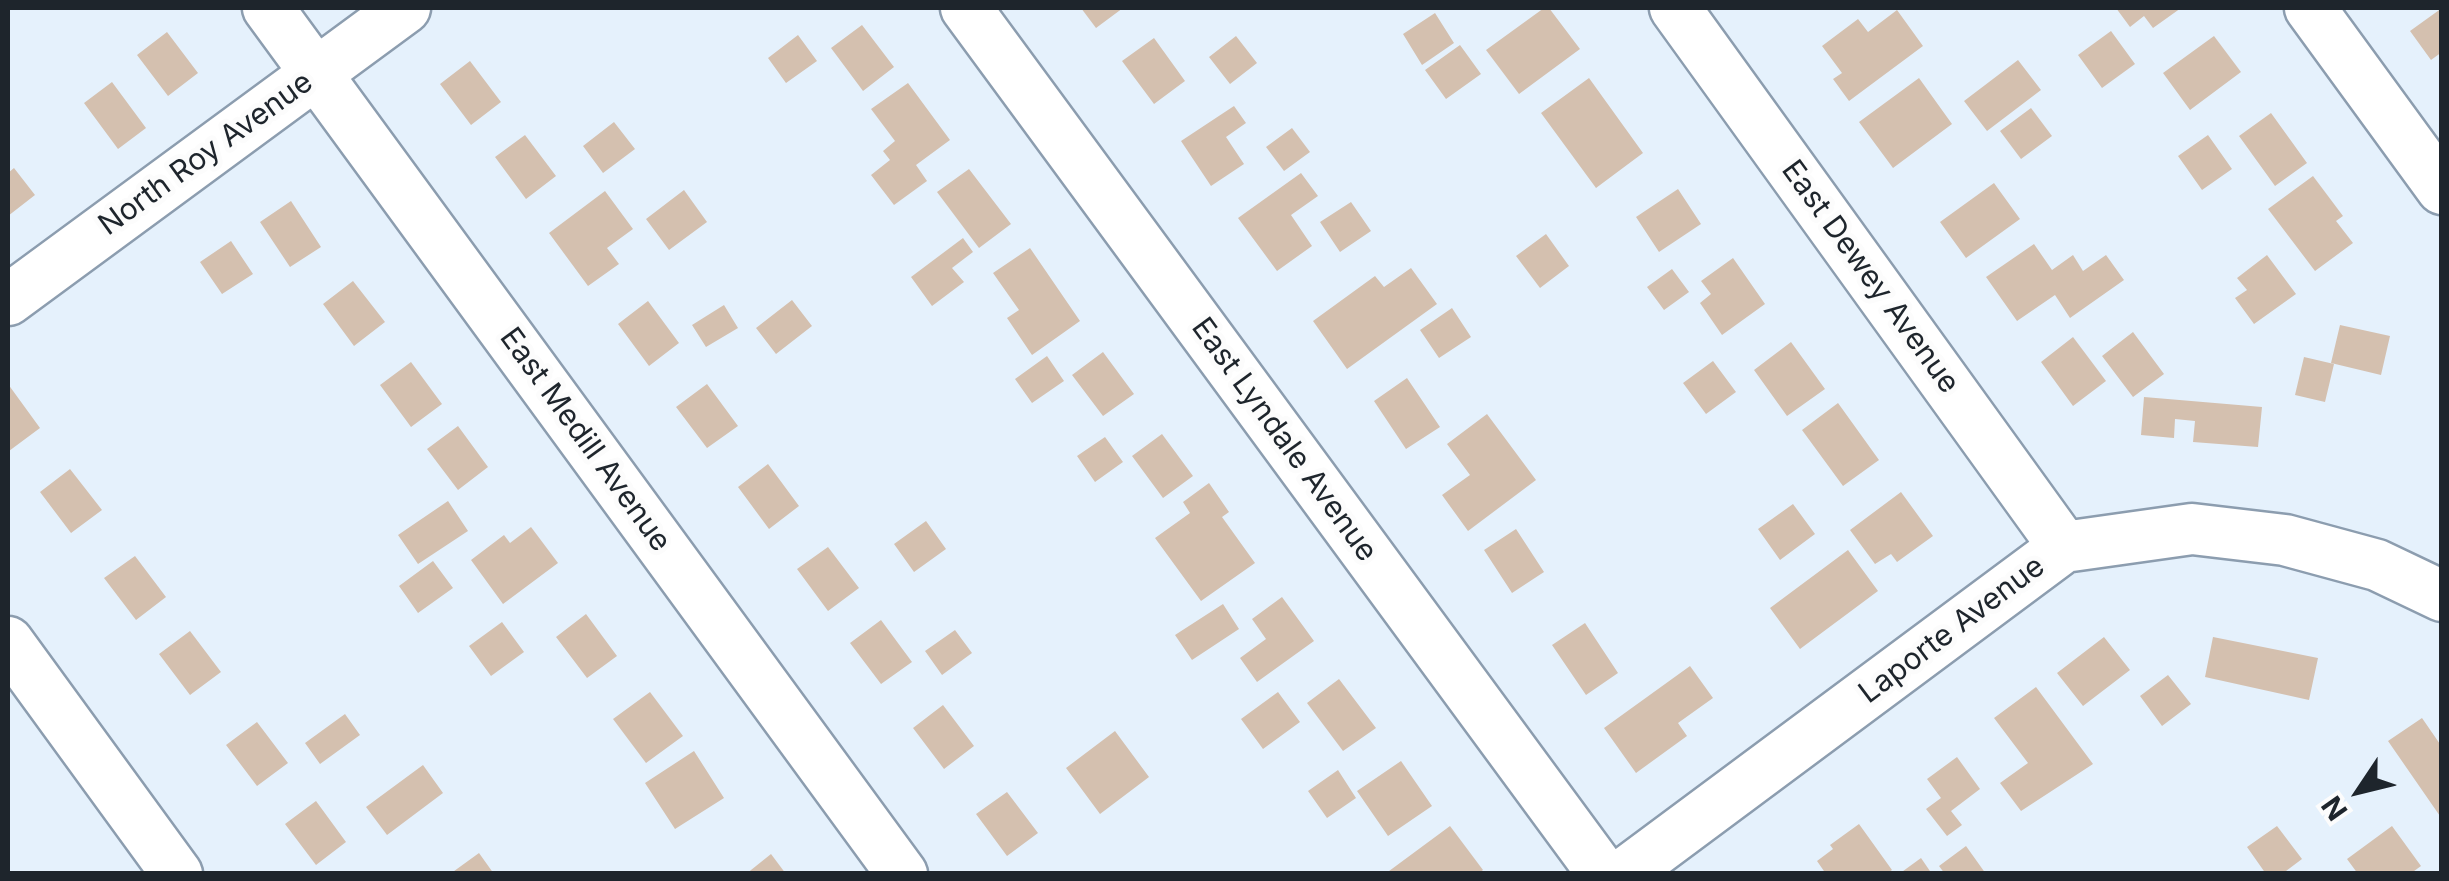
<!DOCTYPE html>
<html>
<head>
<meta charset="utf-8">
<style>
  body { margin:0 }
  #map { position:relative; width:2449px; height:881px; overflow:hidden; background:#e5f1fc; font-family:Inter,sans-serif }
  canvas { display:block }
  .frame { position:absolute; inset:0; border:10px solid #1e252c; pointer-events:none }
  .north { position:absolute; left:2309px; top:741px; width:100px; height:100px; -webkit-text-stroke:8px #fcfcfc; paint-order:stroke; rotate:235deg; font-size:28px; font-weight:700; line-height:40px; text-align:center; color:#1e252c }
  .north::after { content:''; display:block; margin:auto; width:35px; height:45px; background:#1e252c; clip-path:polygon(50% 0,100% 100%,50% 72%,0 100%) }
</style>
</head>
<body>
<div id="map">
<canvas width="2449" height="881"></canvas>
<div class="frame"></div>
<div class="north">N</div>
</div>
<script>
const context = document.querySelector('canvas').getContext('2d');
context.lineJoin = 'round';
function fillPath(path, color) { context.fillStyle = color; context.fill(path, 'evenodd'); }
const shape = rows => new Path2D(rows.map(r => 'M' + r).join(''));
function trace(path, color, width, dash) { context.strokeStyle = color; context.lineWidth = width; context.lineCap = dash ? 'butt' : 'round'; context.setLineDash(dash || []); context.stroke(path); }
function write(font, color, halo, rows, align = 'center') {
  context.font = font + ' Inter,sans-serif'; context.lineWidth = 10; context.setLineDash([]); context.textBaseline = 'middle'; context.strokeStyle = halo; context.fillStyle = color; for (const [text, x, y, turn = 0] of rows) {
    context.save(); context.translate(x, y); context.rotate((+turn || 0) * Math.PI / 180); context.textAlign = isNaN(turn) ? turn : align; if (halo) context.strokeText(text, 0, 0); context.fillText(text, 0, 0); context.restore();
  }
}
fillPath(shape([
  [1081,8,1123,8,1096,28],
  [1544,8,1549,8,1580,49,1519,94,1486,50],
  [2116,8,2181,8,2153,28,2144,16,2130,27],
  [2442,8,2442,52,2431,60,2410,31],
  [1897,10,1923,46,1849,101,1833,79,1842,73,1822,46,1858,19,1868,32],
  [1435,13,1454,43,1422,65,1403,34],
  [862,25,894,67,863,91,831,48],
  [2111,31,2135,64,2102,88,2078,55],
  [167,32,198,73,168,96,137,55],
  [798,35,817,61,786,83,768,58],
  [1236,36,1257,63,1230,84,1209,57],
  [2214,36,2241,72,2190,110,2163,73],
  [1154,38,1185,81,1154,104,1122,61],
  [1460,45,1481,74,1446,99,1425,70],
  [2018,60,2041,90,1987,131,1964,101],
  [470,61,501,102,471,125,440,84],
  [1589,78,1643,153,1596,188,1541,113],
  [1919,78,1952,124,1893,168,1859,122],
  [112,82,146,128,118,149,84,103],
  [908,83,950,140,916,165,927,181,894,205,871,175,890,160,883,151,895,141,871,109],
  [1234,106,1246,123,1226,137,1244,164,1211,186,1181,141],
  [2031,108,2052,136,2021,159,2000,131],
  [2271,113,2307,163,2275,186,2239,136],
  [614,122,635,149,603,173,583,146],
  [1292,128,1310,152,1284,171,1266,147],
  [525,135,556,176,526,199,495,157],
  [2208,135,2232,169,2202,190,2178,156],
  [14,168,35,195,8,216,8,173],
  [969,169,1011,224,979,248,937,192],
  [1301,173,1318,196,1291,215,1312,246,1277,271,1238,218],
  [2313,176,2343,216,2336,221,2353,243,2315,271,2268,209],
  [1994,183,2020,219,1966,258,1940,222],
  [1678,189,1701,224,1659,252,1636,217],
  [684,190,707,222,669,250,646,219],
  [605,191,633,229,607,248,619,264,588,286,549,233],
  [291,201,321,247,290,267,260,222],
  [1351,202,1371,231,1340,252,1320,222],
  [1546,234,1569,266,1540,288,1516,256],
  [963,238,973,252,952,268,964,282,932,306,911,277],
  [231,241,253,274,222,294,200,262],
  [2034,244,2052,270,2073,255,2083,271,2106,255,2124,280,2070,318,2055,295,2017,321,1986,277],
  [1030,248,1080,321,1032,355,1007,318,1019,310,993,273],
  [2267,255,2296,294,2254,324,2235,298,2247,290,2237,278],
  [1733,258,1765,304,1722,335,1700,303,1711,294,1701,281],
  [1411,268,1437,304,1347,369,1313,321,1375,276,1384,287],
  [1672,269,1689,292,1664,310,1647,287],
  [353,281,385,322,354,346,323,304],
  [792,300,812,326,776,354,756,328],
  [648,301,679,343,649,366,618,324],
  [724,305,738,328,706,347,692,325],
  [1452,308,1471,337,1439,358,1420,330],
  [2340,325,2390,336,2381,375,2331,363],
  [2133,332,2164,374,2133,397,2102,356],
  [2073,337,2106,381,2073,406,2041,362],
  [1791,342,1825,389,1787,416,1754,370],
  [1103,352,1134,394,1103,416,1072,375],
  [1047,356,1064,381,1032,403,1015,379],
  [2304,357,2334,364,2325,402,2295,395],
  [1713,361,1736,392,1706,414,1683,383],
  [411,362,442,404,411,427,380,385],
  [1407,378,1440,427,1406,449,1374,401],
  [8,384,40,428,9,451,8,448],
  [707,384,738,426,707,448,676,407],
  [2144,397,2262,407,2258,447,2193,442,2195,421,2175,419,2174,438,2141,435],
  [1838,403,1879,460,1843,486,1802,430],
  [1487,414,1536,480,1468,531,1442,495,1470,475,1447,444],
  [458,426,488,467,458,490,427,449],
  [1162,434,1193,476,1163,498,1132,456],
  [1105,437,1123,462,1095,482,1077,456],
  [768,464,799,506,769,529,738,487],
  [70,469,102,510,71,533,40,492],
  [1209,483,1229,512,1222,517,1255,563,1201,601,1155,538,1190,513,1183,502],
  [1901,492,1933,536,1897,562,1891,554,1875,564,1850,530],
  [448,501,468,531,418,564,398,535],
  [1793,504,1815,534,1780,560,1758,529],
  [926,521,946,549,914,572,894,544],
  [531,527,558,563,503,604,471,560,504,535,510,543],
  [1516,529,1544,572,1512,593,1484,550],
  [828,547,859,588,828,611,797,569],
  [1848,550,1878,591,1800,649,1770,608],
  [135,556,166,597,136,620,104,578],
  [433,561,453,588,418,613,399,586],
  [1282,597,1314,641,1257,682,1240,658,1266,639,1252,619],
  [1223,604,1239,629,1192,660,1175,635],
  [586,614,617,656,587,678,556,637],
  [881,620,912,662,881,684,850,643],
  [502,622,524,652,491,676,469,646],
  [1585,623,1618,673,1586,695,1552,645],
  [955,630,972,653,942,675,925,651],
  [190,631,221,672,190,695,159,654],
  [2104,637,2130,670,2083,706,2057,673],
  [2213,637,2318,658,2309,700,2205,677],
  [1690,666,1713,698,1678,723,1687,736,1636,773,1604,728],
  [2168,675,2191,704,2162,726,2140,696],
  [1339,679,1376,728,1343,751,1307,703],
  [2036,687,2093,764,2021,811,2000,783,2028,763,1994,718],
  [650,692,683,736,646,763,613,719],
  [1278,692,1300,722,1263,749,1241,719],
  [943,705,974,746,944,769,913,728],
  [345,714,360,735,320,764,305,743],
  [2422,718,2442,747,2442,819,2388,741],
  [257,722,288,763,257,786,226,745],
  [1115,731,1149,777,1100,814,1066,768],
  [694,751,724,798,675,829,645,783],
  [1957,757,1980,789,1951,811,1962,825,1947,836,1926,809,1941,798,1927,779],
  [1401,761,1432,806,1388,836,1357,791],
  [423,765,443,793,387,835,366,807],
  [1338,770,1356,798,1327,818,1308,791],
  [1007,792,1038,833,1007,856,976,814],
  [316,801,346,842,316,865,285,824],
  [1859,824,1892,870,1886,874,1826,874,1817,861,1833,849,1830,845],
  [1450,826,1483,870,1478,874,1385,874],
  [2277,826,2302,859,2282,874,2266,874,2247,847],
  [2392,826,2421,866,2410,874,2358,874,2347,859],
  [1966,846,1986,874,1945,874,1939,866],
  [479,853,494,874,450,874],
  [771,854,786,874,746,874],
  [1921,858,1932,874,1899,874]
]), '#d4c0af');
const minor = shape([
  [268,8,902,874],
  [966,8,1603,874],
  [1675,8,2064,547],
  [2310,8,2442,189],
  [8,300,405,8],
  [8,642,177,874],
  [1624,874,2064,547,2192,529,2285,540,2377,565,2442,596]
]);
trace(minor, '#8c9daf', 55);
trace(minor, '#fff', 50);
write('30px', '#1e252c', '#fcfcfc', [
  ["North Roy Avenue",206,154,-36],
  ["East Dewey Avenue",1870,277,54],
  ["East Medill Avenue",585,440,54],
  ["East Lyndale Avenue",1284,440,54],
  ["Laporte Avenue",1952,630,-37]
]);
</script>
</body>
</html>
